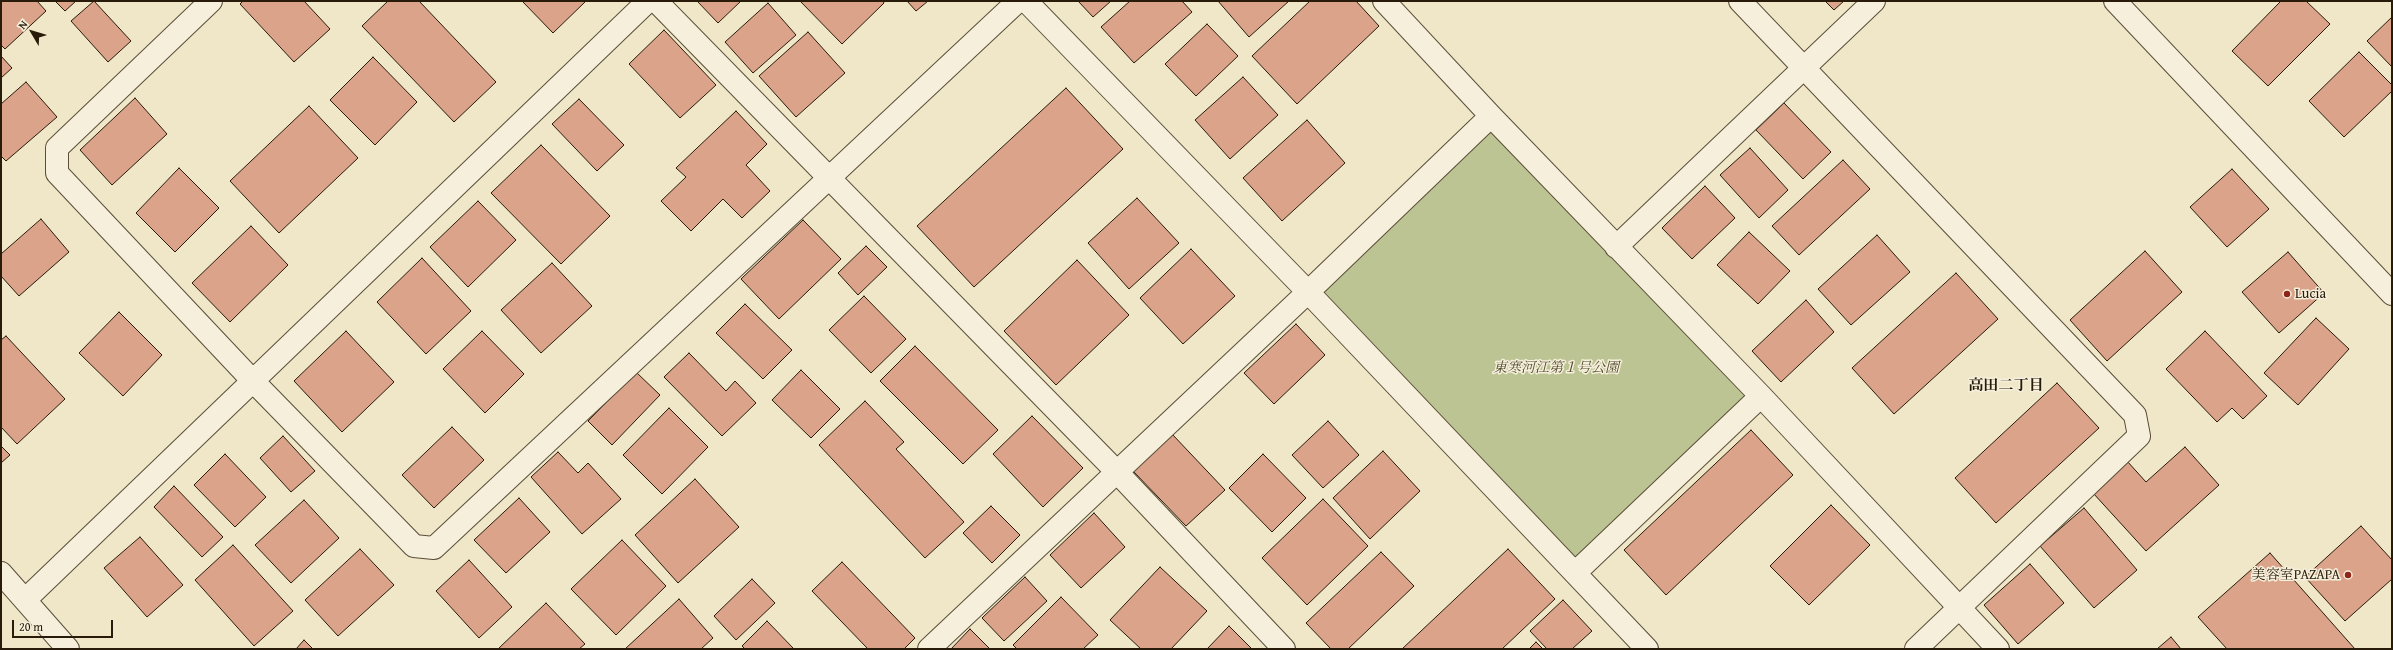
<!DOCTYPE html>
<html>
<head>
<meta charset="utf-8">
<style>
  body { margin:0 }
  #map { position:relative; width:2393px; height:650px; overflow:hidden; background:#f0e6c8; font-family:"Gentium Book Plus",serif }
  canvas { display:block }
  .frame { position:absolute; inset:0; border:2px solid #281b09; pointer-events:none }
  .north { position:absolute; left:12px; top:12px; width:40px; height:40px; -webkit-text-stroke:3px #f5efdb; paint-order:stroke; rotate:308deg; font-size:11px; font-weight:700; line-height:16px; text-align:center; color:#281b09 }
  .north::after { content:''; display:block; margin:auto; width:14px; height:18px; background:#281b09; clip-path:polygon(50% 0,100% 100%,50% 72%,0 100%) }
  .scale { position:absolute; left:12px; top:620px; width:101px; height:18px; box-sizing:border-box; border:2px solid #281b09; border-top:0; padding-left:5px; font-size:12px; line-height:14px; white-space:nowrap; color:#281b09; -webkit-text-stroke:3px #f5efdb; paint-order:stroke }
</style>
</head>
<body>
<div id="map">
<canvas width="2393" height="650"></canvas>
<div class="frame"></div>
<div class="north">N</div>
<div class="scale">20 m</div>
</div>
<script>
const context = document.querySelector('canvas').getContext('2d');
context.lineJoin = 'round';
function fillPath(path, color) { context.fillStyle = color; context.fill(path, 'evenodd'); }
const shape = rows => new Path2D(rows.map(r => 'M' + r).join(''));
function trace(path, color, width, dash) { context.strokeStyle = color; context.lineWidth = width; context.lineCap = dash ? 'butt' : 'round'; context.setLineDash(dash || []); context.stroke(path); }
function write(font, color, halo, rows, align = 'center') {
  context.font = font + ' "Gentium Book Plus","Noto Serif JP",serif'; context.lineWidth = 3; context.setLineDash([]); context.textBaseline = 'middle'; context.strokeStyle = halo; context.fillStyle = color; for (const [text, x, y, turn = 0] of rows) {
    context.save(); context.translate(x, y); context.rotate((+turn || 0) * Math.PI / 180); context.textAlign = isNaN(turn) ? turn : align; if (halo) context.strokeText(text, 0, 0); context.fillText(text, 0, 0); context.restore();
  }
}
fillPath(shape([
  [1491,116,1761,396,1575,573,1308,292]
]), '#bdc493');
const building = shape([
  [1,1,37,1,46,11,5,49,1,45,1,1],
  [55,1,76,1,65,11,55,1],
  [94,1,131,41,108,62,71,21,94,1],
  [243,1,304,1,330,29,294,62,240,4,243,1],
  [388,1,419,1,496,82,454,122,362,26,388,1],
  [522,1,586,1,553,33,522,1],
  [697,1,741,1,718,23,697,1],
  [800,1,883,1,884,3,842,44,800,1],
  [907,1,928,1,916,11,907,1],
  [1078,1,1111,1,1093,17,1078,1],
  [1130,1,1182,1,1192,12,1134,63,1101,27,1130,1],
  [1218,1,1289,1,1249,37,1218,1],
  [1310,1,1356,1,1379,26,1297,104,1252,56,1310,1],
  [1825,1,1844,1,1834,10,1825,1],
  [2281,1,2306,1,2330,24,2268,86,2232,51,2281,1],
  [768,3,796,35,753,73,725,42,768,3],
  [2392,17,2392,67,2367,41,2392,17],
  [1207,24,1238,56,1196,96,1165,64,1207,24],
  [664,30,716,85,680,118,629,64,664,30],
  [808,32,845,73,796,117,759,76,808,32],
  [2359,52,2392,85,2392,91,2344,137,2309,101,2359,52],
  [1,56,12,68,1,78,1,56],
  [373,57,417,102,375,145,330,100,373,57],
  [1243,77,1278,115,1230,159,1195,120,1243,77],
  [26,82,57,117,6,161,1,156,1,104,26,82],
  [1066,88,1123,149,974,287,917,226,1066,88],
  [135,98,167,134,112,185,80,150,135,98],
  [579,99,624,145,597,171,552,124,579,99],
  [1784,103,1831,152,1803,179,1756,130,1784,103],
  [309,106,358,158,279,233,230,181,309,106],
  [736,111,767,144,746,165,770,191,742,218,723,199,691,231,661,201,686,177,676,168,736,111],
  [1307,120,1345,163,1282,221,1243,178,1307,120],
  [541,145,610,216,561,264,491,193,541,145],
  [1750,148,1788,190,1759,218,1720,175,1750,148],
  [1843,160,1870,189,1799,255,1772,226,1843,160],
  [179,168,219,208,175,252,136,213,179,168],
  [2232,169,2269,209,2227,247,2190,207,2232,169],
  [1705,186,1735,218,1692,259,1662,228,1705,186],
  [1137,198,1179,243,1129,289,1088,243,1137,198],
  [478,201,516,240,468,287,430,247,478,201],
  [41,219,69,252,19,296,1,276,1,254,41,219],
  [803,220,841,259,779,319,741,279,803,220],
  [251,226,288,265,230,322,192,283,251,226],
  [1749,232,1790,271,1758,304,1717,265,1749,232],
  [1877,235,1910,272,1851,325,1818,289,1877,235],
  [866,246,887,267,858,295,838,273,866,246],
  [1191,249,1235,296,1183,344,1140,298,1191,249],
  [2145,251,2182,292,2107,361,2070,320,2145,251],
  [2288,252,2324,293,2279,333,2242,292,2288,252],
  [422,258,471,311,426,354,377,302,422,258],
  [1077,260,1129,315,1056,385,1004,331,1077,260],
  [552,263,592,306,541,353,501,310,552,263],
  [1956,273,1998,319,1894,414,1852,368,1956,273],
  [864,296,906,339,871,373,829,330,864,296],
  [1806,300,1834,332,1781,382,1752,351,1806,300],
  [745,304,792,350,763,379,716,333,745,304],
  [119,312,162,355,123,396,79,353,119,312],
  [2316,318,2349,349,2298,405,2264,373,2316,318],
  [1296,324,1325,355,1274,404,1244,373,1296,324],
  [346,331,394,382,342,432,294,381,346,331],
  [482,331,524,374,485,413,443,369,482,331],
  [2205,331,2267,396,2243,419,2232,408,2217,422,2166,369,2205,331],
  [6,336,65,399,17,444,1,427,1,340,6,336],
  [915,346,998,430,963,464,880,381,915,346],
  [689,353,726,391,735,381,756,403,722,436,664,377,689,353],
  [801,370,840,409,811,438,772,400,801,370],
  [636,372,660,395,612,445,588,421,636,372],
  [2057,383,2099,428,1996,523,1955,478,2057,383],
  [865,401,904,442,896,449,964,522,925,558,819,445,865,401],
  [669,408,708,447,662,494,623,455,669,408],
  [1032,416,1083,468,1043,507,993,454,1032,416],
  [1328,421,1359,455,1323,488,1292,455,1328,421],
  [452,427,484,460,434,508,402,475,452,427],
  [1751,430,1793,475,1666,595,1624,550,1751,430],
  [1172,434,1225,490,1186,526,1133,471,1172,434],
  [283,436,315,471,291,492,260,458,283,436],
  [1,446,10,455,1,463,1,446],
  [2185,447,2219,485,2146,551,2093,493,2127,461,2146,482,2185,447],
  [1383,451,1420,491,1370,539,1333,498,1383,451],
  [558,452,578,473,588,463,621,499,582,534,531,477,558,452],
  [225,454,266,497,235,527,194,485,225,454],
  [1263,454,1306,498,1272,532,1229,488,1263,454],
  [695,479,739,527,678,583,635,535,695,479],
  [174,486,223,537,202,557,154,507,174,486],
  [519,498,550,532,506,573,474,540,519,498],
  [1323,499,1368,546,1307,605,1262,558,1323,499],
  [304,500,339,538,291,583,255,545,304,500],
  [1831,505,1870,545,1809,605,1770,566,1831,505],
  [991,506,1020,535,992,563,963,533,991,506],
  [2084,508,2137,570,2094,608,2040,546,2084,508],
  [1094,513,1125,547,1081,588,1050,555,1094,513],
  [2361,526,2392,560,2392,579,2345,621,2305,577,2361,526],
  [140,537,183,585,147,617,104,568,140,537],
  [622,540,666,586,616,635,571,589,622,540],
  [233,545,293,611,254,646,195,580,233,545],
  [360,549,394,585,338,636,305,600,360,549],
  [1508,549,1555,599,1502,649,1402,649,1508,549],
  [1381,552,1414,586,1348,649,1331,649,1306,623,1381,552],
  [2270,553,2355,649,2227,649,2198,617,2270,553],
  [469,560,512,607,479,638,436,591,469,560],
  [842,562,915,638,904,649,868,649,812,591,842,562],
  [2030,564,2064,603,2018,644,1984,605,2030,564],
  [1160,567,1207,611,1171,649,1141,649,1110,620,1160,567],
  [1025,577,1047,601,1004,641,982,618,1025,577],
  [752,579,775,603,736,640,714,616,752,579],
  [1061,597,1098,635,1083,649,1017,649,1013,645,1061,597],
  [679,599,713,638,701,649,625,649,679,599],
  [1563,600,1592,631,1572,649,1547,649,1530,631,1563,600],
  [546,603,585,644,579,649,498,649,546,603],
  [767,621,794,649,745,649,742,646,767,621],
  [1229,626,1252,649,1207,649,1229,626],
  [970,629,990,649,951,649,970,629],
  [2171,637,2181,649,2157,649,2171,637],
  [304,640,313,649,296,649,304,640],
  [1536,642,1543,649,1529,649,1536,642]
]);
fillPath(building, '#daa38a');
trace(building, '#281b09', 1);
const minor = shape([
  [211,1,57,148,57,173,252,380,414,546,434,548,1018,1],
  [656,1,1116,471,1284,649],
  [1026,1,1308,292,1647,649],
  [1384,1,1491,116,1761,396,1998,649],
  [1740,1,2135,415,2139,436,1916,649],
  [2115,1,2392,294],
  [1616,247,1874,1],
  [1,573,68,649],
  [1575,573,1761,396],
  [25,600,648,1],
  [929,649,1308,292,1491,116]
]);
trace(minor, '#5a4e39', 24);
trace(minor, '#f5efdb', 22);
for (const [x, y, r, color] of [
  [2287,294,4,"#8f2418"],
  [2348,575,4,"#8f2418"]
]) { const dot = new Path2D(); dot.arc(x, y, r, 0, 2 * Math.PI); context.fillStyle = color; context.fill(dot); trace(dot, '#f5efdb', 1.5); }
write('14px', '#281b09', '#f5efdb', [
  ["Lucia",2295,294],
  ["美容室PAZAPA",2340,575,"right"]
], 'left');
write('italic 14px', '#554e32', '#f5efdb', [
  ["東寒河江第１号公園",1556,368]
]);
write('bold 15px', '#281b09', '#f5efdb', [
  ["高田二丁目",2006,386]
]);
</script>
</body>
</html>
